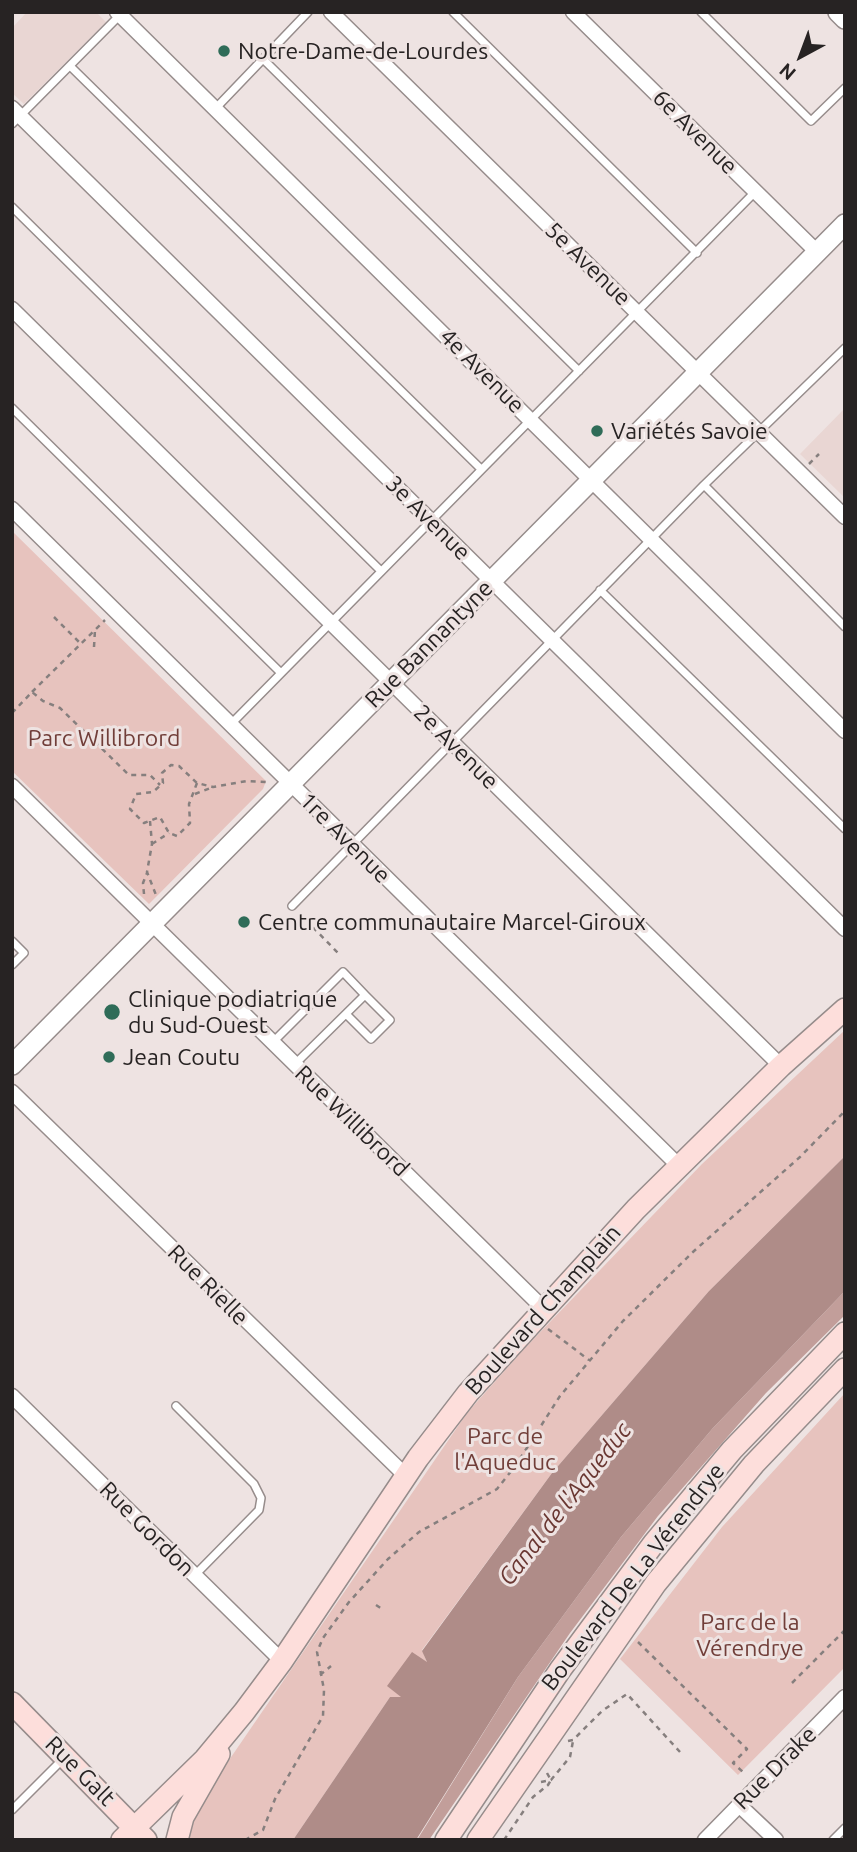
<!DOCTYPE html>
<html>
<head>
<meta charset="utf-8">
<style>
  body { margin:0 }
  #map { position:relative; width:857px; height:1852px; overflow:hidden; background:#eee3e2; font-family:Ubuntu,sans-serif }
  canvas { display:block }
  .frame { position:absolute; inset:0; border:14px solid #272323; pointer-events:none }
  .north { position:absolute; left:766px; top:21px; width:70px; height:70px; -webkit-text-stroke:5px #eee3e2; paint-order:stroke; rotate:221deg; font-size:19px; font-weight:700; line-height:28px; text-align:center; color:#272323 }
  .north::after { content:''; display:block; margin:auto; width:24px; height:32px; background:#272323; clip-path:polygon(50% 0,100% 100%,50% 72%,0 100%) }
</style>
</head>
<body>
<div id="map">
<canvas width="857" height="1852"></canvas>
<div class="frame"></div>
<div class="north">N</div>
</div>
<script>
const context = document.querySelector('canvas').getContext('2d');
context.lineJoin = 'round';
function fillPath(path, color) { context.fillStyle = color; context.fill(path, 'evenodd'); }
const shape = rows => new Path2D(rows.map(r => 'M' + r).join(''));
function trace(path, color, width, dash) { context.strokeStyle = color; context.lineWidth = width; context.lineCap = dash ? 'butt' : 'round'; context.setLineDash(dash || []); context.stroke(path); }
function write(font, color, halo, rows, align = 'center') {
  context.font = font + ' Ubuntu,sans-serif'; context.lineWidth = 6; context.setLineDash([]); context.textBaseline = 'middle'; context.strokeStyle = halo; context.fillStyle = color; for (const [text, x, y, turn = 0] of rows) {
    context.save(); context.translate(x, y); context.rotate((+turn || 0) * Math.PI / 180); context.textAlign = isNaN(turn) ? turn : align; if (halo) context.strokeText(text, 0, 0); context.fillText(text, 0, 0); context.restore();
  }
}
fillPath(shape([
  [27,12,96,12,106,22,24,104,12,93,12,28],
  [845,408,845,498,800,454]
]), '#e9d6d3');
fillPath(shape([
  [12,531,266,781,263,789,149,904,12,771],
  [845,1030,845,1156,709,1291,552,1473,422,1650,427,1662,388,1686,402,1697,390,1697,293,1840,189,1840,190,1817,467,1413,524,1349,702,1164],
  [845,1393,845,1667,738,1775,620,1659,722,1527]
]), '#e7c3be');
fillPath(shape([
  [845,1291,845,1315,766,1393,658,1516,570,1633,429,1840,417,1840,518,1677,621,1537,713,1428]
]), '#c29e9a');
fillPath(shape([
  [845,1156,845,1291,713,1428,621,1537,518,1677,416,1840,293,1840,390,1697,401,1697,387,1686,412,1652,427,1662,422,1651,552,1473,709,1291]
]), '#af8c88');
const service = shape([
  [453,12,697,253],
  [701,12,811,121,845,88],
  [263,59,579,371],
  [70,66,481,469],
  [215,109,308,12],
  [12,124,120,15],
  [12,207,381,571],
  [12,408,281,673],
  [704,485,845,627],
  [600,590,845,829],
  [231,724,755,192],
  [292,906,704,485,845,348],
  [12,941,24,953,12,965],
  [273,1042,343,972,365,995],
  [295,1064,365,995,390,1020,371,1039,346,1014],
  [176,1406,254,1484,261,1498,259,1510,194,1576],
  [12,1810,63,1759],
  [833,1840,845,1828]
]);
const minor = shape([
  [117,12,845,731],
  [331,12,845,517],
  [573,12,817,252],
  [12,108,845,929],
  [12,309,781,1066],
  [12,509,678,1165],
  [12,786,543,1308],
  [12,1092,406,1476],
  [12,1396,282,1661],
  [739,1805,776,1840],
  [705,1840,845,1697]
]);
const tertiary = shape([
  [838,12,845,19],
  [12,1065,845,224]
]);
const secondary = shape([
  [12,1703,146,1840],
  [122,1840,205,1759,244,1712,282,1661,418,1458,468,1393,636,1209,781,1066,845,1009],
  [177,1840,183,1817,219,1754],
  [446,1840,560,1670,654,1543,732,1450,845,1333],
  [478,1840,656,1583,754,1464,845,1369]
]);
trace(service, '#968c8b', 10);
trace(minor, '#968c8b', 17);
trace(tertiary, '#968c8b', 22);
trace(secondary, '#968c8b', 24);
trace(shape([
  [12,14,14,12],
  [809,464,819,454],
  [54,617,81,644],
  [94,647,95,630],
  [32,692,105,620],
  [12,713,32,692,43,701,60,708,129,775,150,775,160,785],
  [197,783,189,804,190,823,177,836,169,833,160,817,144,823,130,809,136,794,153,792,163,783,162,773,171,765,179,766,197,783,213,787,247,781,267,782],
  [195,794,213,787],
  [150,821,152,844,147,872,156,895],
  [152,844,169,833],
  [144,894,143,883,147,873],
  [299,913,339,954],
  [548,1329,589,1360],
  [376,1605,382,1609],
  [638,1642,747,1749,733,1763,743,1772],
  [320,1675,331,1666],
  [792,1683,845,1630],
  [568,1741,573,1740,602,1711,627,1694,680,1752],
  [541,1782,551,1780,570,1757,573,1741],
  [245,1840,263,1830,275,1799,323,1716,324,1690,317,1652,323,1638,349,1602,388,1559,419,1532,497,1489,516,1465,560,1396,623,1321,694,1251,800,1157,845,1111],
  [504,1840,533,1797,548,1785,551,1780,547,1773]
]), '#867f7e', 2.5, [5, 5]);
trace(service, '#fff', 7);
trace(minor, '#fff', 14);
trace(tertiary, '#fff', 19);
trace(secondary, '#fddedb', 21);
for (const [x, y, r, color] of [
  [224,51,7,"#2f6c58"],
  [597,431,7,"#2f6c58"],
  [244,922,7,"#2f6c58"],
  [112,1012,9,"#2f6c58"],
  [109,1057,7,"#2f6c58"]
]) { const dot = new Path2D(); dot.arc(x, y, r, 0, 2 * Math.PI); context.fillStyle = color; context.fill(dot); trace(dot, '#eee3e2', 2.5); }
write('23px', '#272323', '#eee3e2', [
  ["Notre-Dame-de-Lourdes",238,51],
  ["Variétés Savoie",611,431],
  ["Centre communautaire Marcel-Giroux",258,922],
  ["Clinique podiatrique",128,999],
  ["du Sud-Ouest",128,1025],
  ["Jean Coutu",123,1057]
], 'left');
write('23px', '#272323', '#eee3e2', [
  ["6e Avenue",695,132,45],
  ["5e Avenue",588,264,44],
  ["4e Avenue",482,371,45],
  ["3e Avenue",428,518,45],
  ["Rue Bannantyne",429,644,-45],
  ["2e Avenue",456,747,45],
  ["1re Avenue",345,838,45],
  ["Rue Willibrord",352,1121,44],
  ["Rue Rielle",208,1285,45],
  ["Boulevard Champlain",543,1310,-48],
  ["Rue Gordon",147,1529,45],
  ["Boulevard De La Vérendrye",633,1577,-52],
  ["Rue Drake",775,1768,-45],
  ["Rue Galt",80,1771,45]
]);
write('23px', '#713e39', '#eee3e2', [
  ["Parc Willibrord",104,738],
  ["Parc de",505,1436],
  ["l'Aqueduc",505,1462],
  ["Parc de la",750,1622],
  ["Vérendrye",750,1648]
]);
write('italic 24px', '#6a3732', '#eee3e2', [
  ["Canal de l'Aqueduc",565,1504,-52]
]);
</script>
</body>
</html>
